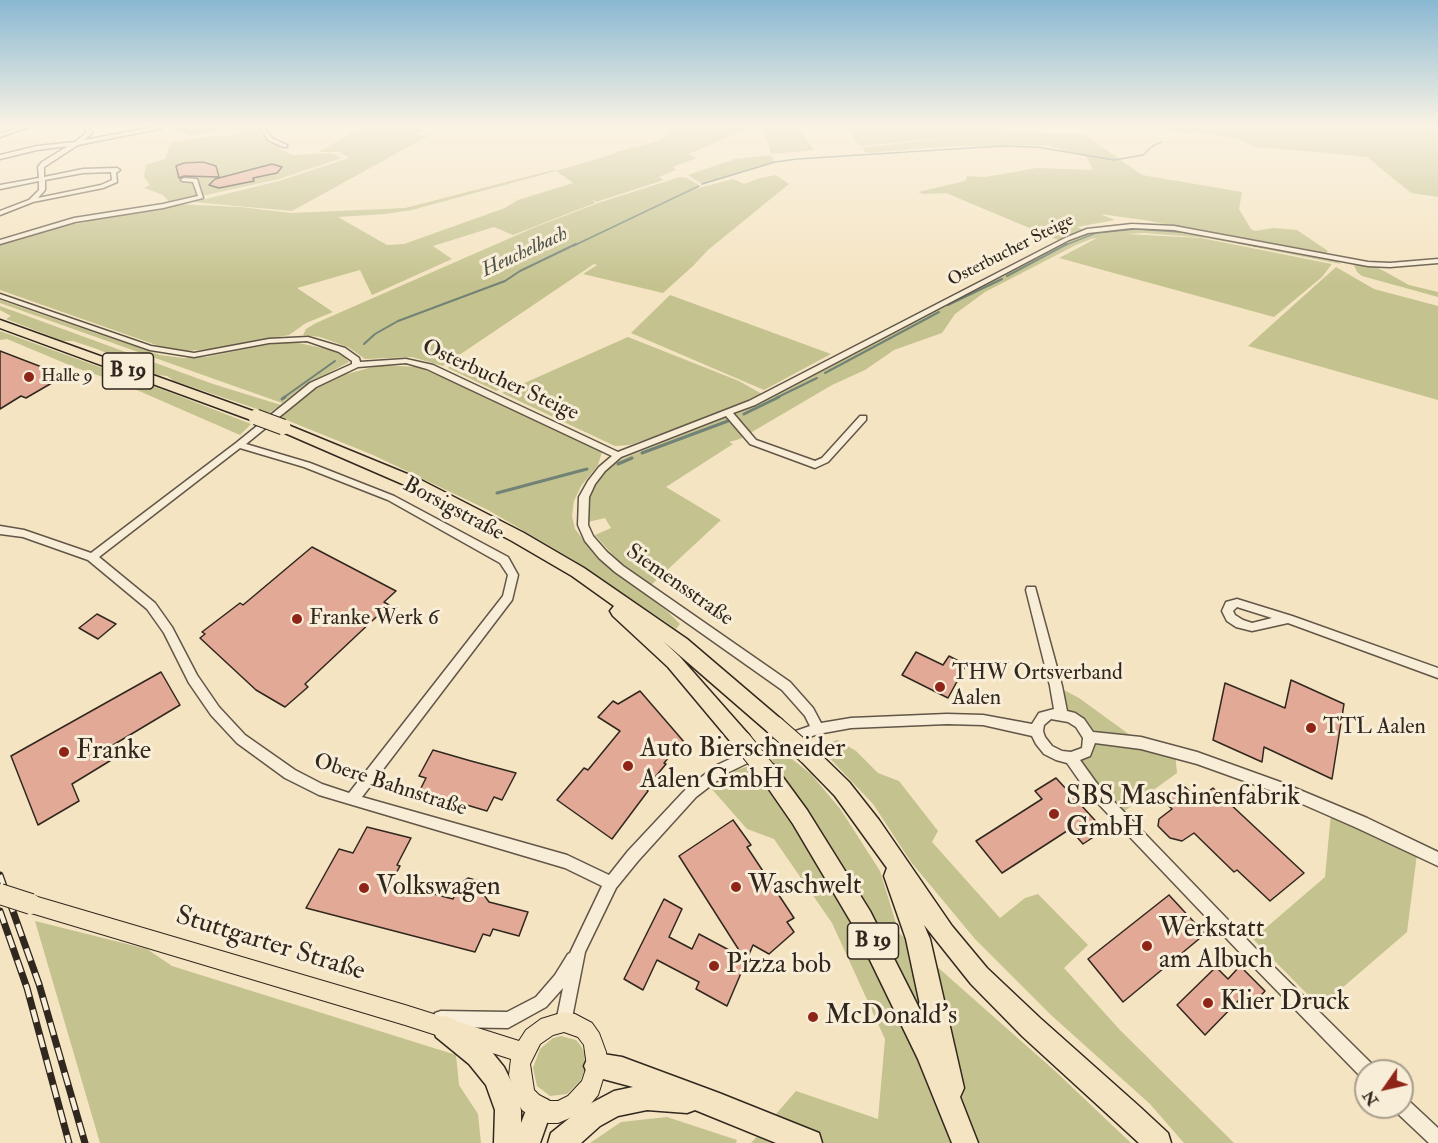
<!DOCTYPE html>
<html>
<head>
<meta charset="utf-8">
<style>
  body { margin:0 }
  #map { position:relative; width:1438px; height:1143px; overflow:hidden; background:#f5e4c2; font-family:"IM FELL Double Pica",serif }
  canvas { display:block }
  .north { position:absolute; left:1354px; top:1059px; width:60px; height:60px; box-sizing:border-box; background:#f8edd7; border:2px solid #a89e8d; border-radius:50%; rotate:236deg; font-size:16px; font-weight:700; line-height:24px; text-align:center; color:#30271e }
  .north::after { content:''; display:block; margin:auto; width:21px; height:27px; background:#8f2418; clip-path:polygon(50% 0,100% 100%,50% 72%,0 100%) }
</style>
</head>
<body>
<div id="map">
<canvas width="1438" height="1143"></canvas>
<div class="north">N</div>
</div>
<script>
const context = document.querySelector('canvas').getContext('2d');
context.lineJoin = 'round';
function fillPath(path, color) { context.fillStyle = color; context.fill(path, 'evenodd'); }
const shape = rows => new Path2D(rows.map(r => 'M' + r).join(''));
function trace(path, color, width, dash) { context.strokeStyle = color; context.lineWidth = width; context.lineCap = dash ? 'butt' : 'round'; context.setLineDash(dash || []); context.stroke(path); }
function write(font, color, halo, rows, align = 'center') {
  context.font = font + ' "IM FELL Double Pica",serif'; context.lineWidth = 6; context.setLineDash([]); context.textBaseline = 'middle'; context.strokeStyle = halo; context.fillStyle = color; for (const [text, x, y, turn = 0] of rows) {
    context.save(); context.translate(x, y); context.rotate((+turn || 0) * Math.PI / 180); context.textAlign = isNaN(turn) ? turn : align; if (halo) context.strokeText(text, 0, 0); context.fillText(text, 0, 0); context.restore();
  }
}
fillPath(shape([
  [176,125,204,125,221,130,191,136,167,127],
  [222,125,254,125,265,139,280,144,280,149,293,155,331,153,342,158,279,179,170,203,163,195,144,188,150,185,144,177,146,165,165,159,171,142,214,136,226,137,240,132],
  [365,125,431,125,418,135,430,135,292,211,193,202,279,181,349,158,340,152,318,152],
  [671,125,797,125,814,150,771,154,763,127,742,131,689,154,697,158,673,167,676,170,659,177,664,180,596,202,592,199,595,203,513,235,494,227,433,246,452,259,372,295,360,270,297,288,333,312,306,323,289,335,212,349,187,351,159,346,0,290,0,244,33,233,49,231,48,229,73,222,75,224,86,222,86,219,176,204,241,207,290,213,405,208,553,170,556,171,616,153,615,152,652,143,662,139],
  [556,171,573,183,518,200,505,208,404,244,387,245,338,217,385,214,412,210],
  [855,125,967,125,968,128,1064,133,1015,131,1000,133,1084,134,1142,175,1242,192,1239,209,1251,229,1255,231,1274,228,1297,230,1328,251,1324,255,1144,220,1100,214,1115,220,1077,227,1084,230,1058,240,946,193,923,194,918,192,965,181,967,176,985,177,1037,168,1093,170,1086,156,1049,146,1031,145,952,146,866,153,862,148,970,135,860,146,846,127],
  [1145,125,1438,125,1438,197,1411,193,1367,157,1317,152,1315,149,1316,152,1256,147,1236,138,1193,132,1190,134,1172,131],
  [771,155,775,162,702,184,688,175,735,159],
  [776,175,789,184,708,250,694,265,663,293,583,274,597,265,594,264,443,366,412,357,365,359,348,347,320,337,303,335,306,329,316,323,533,228,598,203,680,177,687,178,699,185,691,190,733,179,744,184,760,178],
  [1140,228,1174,229,1336,260,1341,264,1207,238,1144,233,1127,234,1201,238,1332,264,1322,277,1274,317,1059,258,1097,238,1091,239,1076,245,985,292,955,314,942,333,894,350,865,370,832,385,740,439,729,442,733,444,666,487,721,520,651,585,620,563,595,535,611,528,605,518,588,522,588,506,592,490,605,470,619,460,750,408,1074,239,1100,230],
  [1353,263,1375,266,1409,285,1438,292,1438,297,1362,276,1357,272],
  [1336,267,1374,289,1438,306,1438,400,1248,346],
  [670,295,831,354,764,390,631,333],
  [0,300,160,355,183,358,206,357,265,345,294,342,327,349,342,355,349,362,304,386,282,403,0,303],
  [0,306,213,384,281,405,269,413,174,381,167,376,158,375,97,349,73,341,63,341,6,319,11,316,0,310],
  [0,331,169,392,251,424,240,435,123,384,74,367,7,339,0,340],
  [628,337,739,381,762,394,702,420,630,445,615,446,502,393],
  [453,364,479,375,504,387,496,391,448,368],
  [380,365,417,367,449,380,602,452,598,465,581,486,574,501,572,516,575,529,597,558,668,612,680,624,676,629,572,559,488,510,373,455,279,417,317,387,336,377],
  [1056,686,1079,698,1141,743,1175,752,1177,773,1119,815,1071,758,1079,757,1089,737,1061,714],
  [838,740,856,751,878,773,899,781,938,831,932,842,1000,918,1025,898,1038,894,1088,945,1064,968,1120,1030,1234,1143,1184,1143,1150,1104,1051,1015,975,939,911,862,873,804,817,745],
  [787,755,811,774,841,810,880,871,899,933,1055,1071,1131,1143,751,1143,796,1091,878,1119,885,1039,832,923,774,839,747,829,710,787,736,770],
  [1331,813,1417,854,1407,932,1320,1007,1253,939,1325,877],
  [35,921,147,949,172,966,456,1055,459,1085,478,1114,481,1143,100,1143],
  [561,1036,576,1040,581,1046,585,1054,584,1072,580,1081,567,1094,550,1096,537,1086,533,1068,540,1049,553,1038],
  [667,1117,737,1140,736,1143,590,1143,621,1122]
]), '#c4c28e');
trace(shape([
  [702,184,775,162,797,159,1001,146,1037,147,1114,160,1143,155,1154,145,1162,142],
  [1228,240,1256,246],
  [573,246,699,186],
  [1063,246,1096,233,1136,229,1193,233]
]), '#718276', 1.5);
trace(shape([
  [1249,244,1262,247],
  [1007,276,1067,244],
  [948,305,1002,279],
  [364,344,375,334,398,321,505,281,520,271,576,244],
  [825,373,939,312],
  [283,398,335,361],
  [776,398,817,378]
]), '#718276', 2);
trace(shape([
  [282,399,285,397],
  [744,414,779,397],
  [642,453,728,421],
  [618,464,632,458],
  [497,493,587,469]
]), '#718276', 3);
const building = shape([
  [203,162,216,166,219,177,184,176,179,178,176,166,184,163,203,162],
  [272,164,282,167,277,173,253,178,254,181,219,188,209,185,215,179,272,164],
  [0,351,60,374,57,380,26,398,21,396,0,409,0,351],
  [312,547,396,591,384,602,389,605,305,684,308,687,285,707,256,690,200,638,205,634,202,632,240,603,243,605,312,547],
  [97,614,116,624,98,639,79,628,97,614],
  [916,652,943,665,949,656,966,665,948,698,902,675,916,652],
  [161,672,180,705,108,748,113,759,72,784,79,801,38,825,11,756,161,672],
  [1291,680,1344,704,1332,779,1264,747,1262,762,1213,740,1225,683,1285,708,1291,680],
  [640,691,685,743,674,751,664,763,666,764,646,788,648,791,612,839,557,800,584,768,588,770,620,731,598,717,613,701,618,704,640,691],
  [433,750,471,761,516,773,502,800,494,797,487,811,460,803,458,807,444,803,446,799,419,792,426,778,419,776,433,750],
  [1056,778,1104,830,1083,844,1070,829,1002,873,976,841,1042,799,1035,791,1056,778],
  [1185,787,1198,799,1213,788,1304,873,1270,901,1237,870,1234,872,1194,833,1182,841,1170,838,1158,826,1159,819,1172,809,1164,801,1185,787],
  [733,820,751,845,747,847,794,918,787,922,794,932,769,954,753,945,727,1006,696,989,699,982,657,960,643,990,624,979,664,899,682,909,669,937,692,949,699,934,744,958,679,856,733,820],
  [367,827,411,838,397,865,400,866,391,883,453,899,460,884,468,878,482,882,486,891,484,895,489,902,528,912,519,936,493,929,490,936,483,934,475,952,306,908,339,849,353,853,367,827],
  [1169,895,1205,934,1123,1002,1088,959,1169,895],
  [1240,966,1265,991,1248,1009,1239,1000,1205,1035,1177,1005,1216,967,1228,979,1240,966]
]);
fillPath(building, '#e3a997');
trace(building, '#30271e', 1.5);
const minor = shape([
  [29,125,36,125,0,137,0,133,29,125],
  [84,125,88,125,92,133,84,140,160,126,163,128,78,145,44,167,44,177,83,169,117,168,120,170,116,173,117,182,103,188,33,202,0,215,0,211,29,200,39,190,39,181,0,189,0,185,39,178,38,167,42,162,68,146,37,150,0,159,0,155,37,146,75,142,86,133,84,125],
  [111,172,112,180,101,185,38,198,45,190,45,180,83,173,111,172],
  [258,125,262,125,272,138,287,145,287,147,283,147,268,140,258,125],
  [184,178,197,179,203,198,163,208,75,222,0,244,0,240,74,218,163,204,198,196,193,182,182,181,181,180,184,178],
  [1132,224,1174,226,1368,262,1390,263,1438,259,1438,263,1390,267,1368,266,1174,230,1132,228,1088,233,1069,240,755,405,733,413,756,440,815,461,822,458,860,416,866,416,866,420,828,462,815,468,750,444,726,416,621,457,605,471,595,484,589,497,588,525,593,536,607,552,623,566,790,682,813,708,821,723,851,718,947,714,983,715,1032,724,1039,713,1054,709,1050,686,1026,590,1027,587,1035,587,1062,686,1067,711,1075,713,1084,719,1093,732,1141,737,1197,752,1283,783,1367,818,1438,852,1438,866,1357,828,1275,792,1197,764,1141,749,1095,743,1090,756,1080,760,1098,785,1257,950,1373,1065,1375,1071,1366,1071,1366,1079,1361,1077,1247,960,1088,793,1067,763,1056,760,1044,754,1036,744,1032,736,983,725,947,724,851,728,818,734,781,747,727,773,696,797,638,861,616,888,585,952,570,1028,564,1030,558,1028,556,1022,563,988,546,1007,508,1028,441,1027,435,1025,433,1019,435,1013,441,1011,507,1012,536,997,555,975,568,954,570,953,602,886,565,868,319,795,285,778,237,743,211,715,189,683,164,633,147,609,88,560,23,537,0,534,0,526,24,530,91,553,236,443,310,383,352,364,352,361,339,352,307,341,269,343,194,357,150,350,0,298,0,294,151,346,194,353,269,339,308,337,345,348,359,358,360,362,406,359,433,365,618,452,749,401,1065,238,1087,229,1132,224],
  [406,363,427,369,612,456,599,467,588,481,579,497,578,525,585,541,599,558,615,572,782,690,805,716,810,726,773,739,717,765,686,789,628,851,609,875,567,855,362,797,512,600,518,575,508,557,394,496,310,463,246,444,316,387,358,367,406,363],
  [240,448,304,467,388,500,500,563,508,575,503,596,349,793,322,784,295,770,245,735,219,707,197,675,172,627,155,603,99,557,240,448],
  [1051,719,1068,722,1076,727,1083,738,1082,748,1071,752,1062,751,1052,746,1045,737,1043,731,1044,725,1051,719],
  [1237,599,1292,616,1438,668,1438,678,1288,623,1252,631,1236,627,1227,621,1222,611,1226,602,1237,599],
  [1237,607,1272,618,1252,623,1243,620,1235,615,1233,611,1237,607],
  [1402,1098,1408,1100,1438,1128,1438,1143,1429,1143,1396,1112,1394,1107,1402,1107,1402,1098]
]);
const major = shape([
  [31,895,405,1005,519,1041,526,1030,541,1019,564,1012,575,1014,592,1023,599,1033,606,1052,607,1066,598,1095,584,1112,558,1123,548,1123,523,1111,517,1103,509,1075,511,1059,405,1025,31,913,24,911,22,904,24,897,31,895],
  [564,1032,578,1037,584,1045,587,1066,582,1081,568,1096,558,1101,550,1101,539,1095,534,1090,530,1064,540,1044,553,1035,564,1032]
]);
const highway = shape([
  [0,320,261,414,263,417,261,420,251,420,0,328,0,320],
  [283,423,417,478,524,533,584,568,687,639,782,720,785,726,782,732,775,735,768,732,663,641,680,657,749,735,752,741,749,747,742,750,735,747,668,667,613,616,610,611,614,606,572,576,512,541,407,486,278,430,276,427,283,423],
  [807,745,814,748,849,782,879,820,952,926,987,968,1040,1018,1140,1107,1168,1133,1171,1143,1139,1143,1022,1036,971,984,924,925,930,939,964,1088,960,1097,978,1143,952,1143,918,1059,854,927,793,824,757,772,760,765,767,763,774,765,807,810,870,911,922,1014,906,939,884,876,887,868,835,796,800,760,797,754,800,748,807,745],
  [445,1016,454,1019,487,1046,504,1067,516,1091,521,1110,521,1123,530,1100,539,1096,548,1100,552,1109,540,1143,494,1143,495,1110,486,1085,469,1064,436,1037,433,1028,436,1019,445,1016],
  [597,1053,622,1057,719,1093,819,1133,822,1143,776,1143,695,1110,687,1113,647,1110,618,1116,600,1126,581,1143,548,1143,551,1133,582,1108,614,1091,633,1087,588,1075,584,1066,588,1057,597,1053]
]);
trace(minor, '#615647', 3);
trace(major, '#30271e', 2);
trace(highway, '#30271e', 3);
fillPath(minor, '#f8edd7');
fillPath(major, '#f5e4c2');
fillPath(highway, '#f5e4c2');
const rail = shape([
  [0,875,39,984,85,1143],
  [0,911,27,988,69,1143]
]);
trace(rail, '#30271e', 7);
trace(rail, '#f8edd7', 4.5, [13]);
const majorBridge = shape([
  [0,894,31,904]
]);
const highwayBridgeFar1 = shape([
  [256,417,283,427]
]);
const highwayBridge = shape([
  [775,726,807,754],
  [742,741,767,772]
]);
trace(majorBridge, '#30271e', 22, []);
trace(highwayBridgeFar1, '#30271e', 17, []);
trace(highwayBridge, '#30271e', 21, []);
trace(majorBridge, '#f5e4c2', 20);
trace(highwayBridgeFar1, '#f5e4c2', 15);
trace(highwayBridge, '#f5e4c2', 19);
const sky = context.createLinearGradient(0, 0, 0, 285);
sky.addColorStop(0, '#89b8d2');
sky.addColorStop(0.44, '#faf3e4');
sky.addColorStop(1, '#faf3e400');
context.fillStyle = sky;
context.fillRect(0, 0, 1438, 285);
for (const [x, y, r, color] of [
  [29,377,6,"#8f2418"],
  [297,619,6,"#8f2418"],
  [940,687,6,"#8f2418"],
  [1311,728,6,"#8f2418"],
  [64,752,6,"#8f2418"],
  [628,766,6,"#8f2418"],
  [1054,814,6,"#8f2418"],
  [736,887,6,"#8f2418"],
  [364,888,6,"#8f2418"],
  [1147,946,6,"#8f2418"],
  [714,966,6,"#8f2418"],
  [1208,1003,6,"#8f2418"],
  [813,1017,6,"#8f2418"]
]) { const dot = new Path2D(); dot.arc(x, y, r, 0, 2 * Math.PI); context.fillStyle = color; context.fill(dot); trace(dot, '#f8edd7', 2); }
write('18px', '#30271e', '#f8edd7', [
  ["Osterbucher Steige",1011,251,-27]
]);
write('18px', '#30271e', '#f8edd7', [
  ["Halle 9",41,377]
], 'left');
write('italic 20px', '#50554a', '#f8edd7', [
  ["Heuchelbach",525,253,-25]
]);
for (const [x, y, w] of [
  [128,371,51],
  [873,941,51]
]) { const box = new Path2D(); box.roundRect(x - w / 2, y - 18, w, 36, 4.5); context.fillStyle = '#f8edd7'; context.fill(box); trace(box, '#30271e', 1.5); }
write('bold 21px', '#30271e', null, [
  ["B 19",128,371],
  ["B 19",873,941]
]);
write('22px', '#30271e', '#f8edd7', [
  ["Osterbucher Steige",500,381,24],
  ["Borsigstraße",453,510,28],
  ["Siemensstraße",679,586,35],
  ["Obere Bahnstraße",390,786,18]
]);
write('22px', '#30271e', '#f8edd7', [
  ["Franke Werk 6",309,619],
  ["THW Ortsverband",952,674],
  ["Aalen",952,699],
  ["TTL Aalen",1323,728]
], 'left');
write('27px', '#30271e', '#f8edd7', [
  ["Auto Bierschneider",640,750],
  ["Aalen GmbH",640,781],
  ["Franke",76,752],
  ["SBS Maschinenfabrik",1066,798],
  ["GmbH",1066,829],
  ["Waschwelt",748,887],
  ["Volkswagen",376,888],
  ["Werkstatt",1159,930],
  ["am Albuch",1159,961],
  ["Pizza bob",726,966],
  ["Klier Druck",1220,1003],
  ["McDonald's",825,1017]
], 'left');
write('27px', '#30271e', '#f8edd7', [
  ["Stuttgarter Straße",270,945,17]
]);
</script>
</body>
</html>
